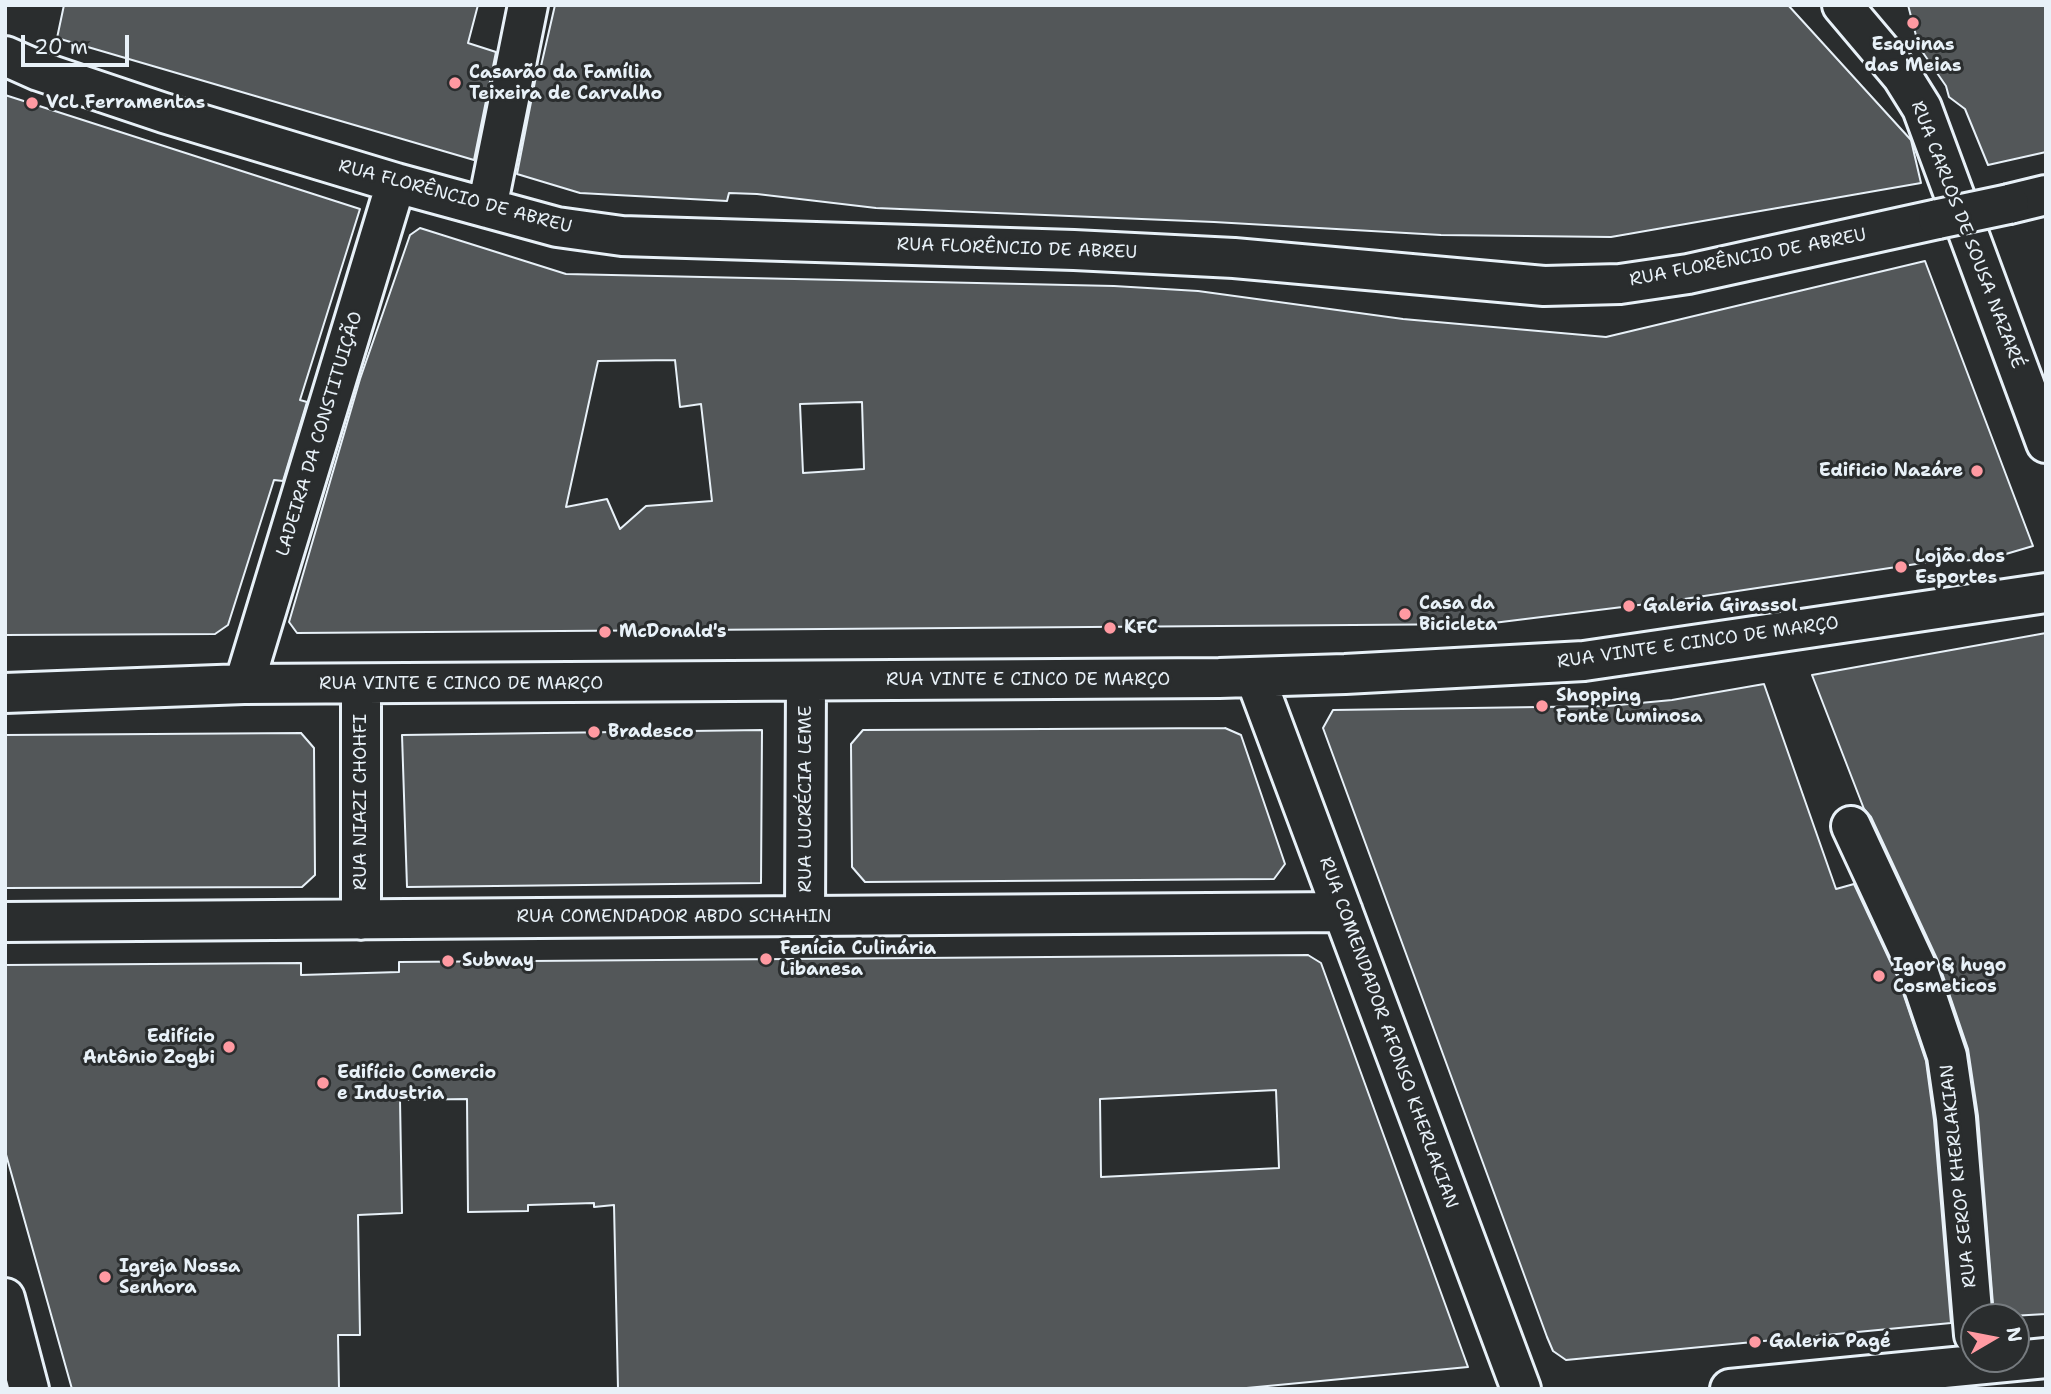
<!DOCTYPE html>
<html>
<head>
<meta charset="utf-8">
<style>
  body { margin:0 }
  #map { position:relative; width:2051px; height:1394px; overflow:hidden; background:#2a2d2e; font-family:"Shantell Sans",sans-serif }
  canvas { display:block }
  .frame { position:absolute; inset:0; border:7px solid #e8f1f8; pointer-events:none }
  .north { position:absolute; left:1960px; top:1303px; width:70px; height:70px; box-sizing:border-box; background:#2a2d2e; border:2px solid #767b7f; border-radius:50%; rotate:80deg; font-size:19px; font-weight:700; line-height:28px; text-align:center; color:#e8f1f8 }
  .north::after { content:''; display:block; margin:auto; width:24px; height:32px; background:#ff9aa2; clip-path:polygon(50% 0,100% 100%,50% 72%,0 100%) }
  .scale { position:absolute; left:21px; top:35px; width:108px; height:32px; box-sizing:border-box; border:4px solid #e8f1f8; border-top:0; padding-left:9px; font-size:21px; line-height:24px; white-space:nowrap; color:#e8f1f8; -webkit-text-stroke:5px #2a2d2e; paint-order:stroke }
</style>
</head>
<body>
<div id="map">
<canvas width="2051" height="1394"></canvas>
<div class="frame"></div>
<div class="north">N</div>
<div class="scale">20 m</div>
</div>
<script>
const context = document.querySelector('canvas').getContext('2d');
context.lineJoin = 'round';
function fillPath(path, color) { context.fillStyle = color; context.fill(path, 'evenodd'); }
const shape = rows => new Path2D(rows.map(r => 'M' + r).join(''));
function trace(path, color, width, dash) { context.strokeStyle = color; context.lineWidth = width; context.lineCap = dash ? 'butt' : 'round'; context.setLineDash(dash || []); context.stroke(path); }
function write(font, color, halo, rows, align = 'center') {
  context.font = font + ' "Shantell Sans",sans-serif'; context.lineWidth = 6; context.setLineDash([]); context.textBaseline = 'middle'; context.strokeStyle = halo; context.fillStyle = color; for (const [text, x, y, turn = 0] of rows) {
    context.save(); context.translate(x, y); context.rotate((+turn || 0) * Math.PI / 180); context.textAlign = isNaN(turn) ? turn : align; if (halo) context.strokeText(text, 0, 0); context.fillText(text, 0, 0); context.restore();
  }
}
const building = shape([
  [64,5,478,5,468,43,496,52,474,160,57,38,64,5],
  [555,5,1788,5,1911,140,1921,183,1611,237,1441,235,1214,222,876,208,757,194,729,193,727,201,580,193,517,174,538,66,541,66,555,5],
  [1908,5,2046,5,2046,152,1988,165,1965,109,1949,97,1946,86,1919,47,1908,5],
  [5,95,360,209,300,400,307,402,283,481,274,480,228,625,215,634,5,635,5,95],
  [420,228,566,274,1114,286,1198,291,1403,319,1606,337,1925,261,2033,546,1989,559,1923,563,1671,601,1485,624,297,633,289,622,360,379,410,235,420,228],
  [675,360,680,407,701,404,712,501,646,506,620,529,607,499,566,507,598,361,675,360],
  [862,402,864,469,803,473,800,404,862,402],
  [2046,633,2046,1314,1994,1317,1978,1116,1968,1049,1938,961,1871,817,1864,809,1812,675,2046,633],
  [1764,684,1836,889,1854,884,1898,978,1926,1061,1934,1120,1951,1323,1566,1360,1553,1351,1547,1337,1323,728,1333,710,1608,706,1672,700,1764,684],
  [1225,728,1241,735,1285,864,1274,879,865,882,852,867,851,744,863,730,1225,728],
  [762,730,761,883,407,887,402,735,762,730],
  [301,733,314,748,315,875,302,887,5,888,5,735,301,733],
  [1308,955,1321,963,1468,1367,1236,1389,618,1389,614,1205,594,1207,594,1203,528,1205,528,1211,468,1212,467,1099,400,1100,402,1213,358,1215,360,1335,338,1335,339,1389,72,1389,5,1151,5,965,301,963,301,975,399,972,399,962,1308,955],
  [1276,1090,1279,1168,1101,1177,1100,1099,1276,1090]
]);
fillPath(building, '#535759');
trace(building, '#e8f1f8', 2);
const minor = shape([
  [1842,5,1902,76,1922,108,2046,443],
  [5,56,39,71,164,113,396,183,557,227,622,236,1074,250,1234,258,1544,286,1620,284,1688,274,1938,219],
  [2009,204,2046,195],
  [487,208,528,5],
  [1255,677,1521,1389],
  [244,684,396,183],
  [361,684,361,920],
  [5,693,244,684,1219,678,1345,674,1584,661,2046,593],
  [1851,826,1918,970,1947,1056,1956,1118,1974,1335],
  [805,916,806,681],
  [5,922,1343,912],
  [5,1298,29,1389],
  [1730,1389,2046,1358]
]);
trace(minor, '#e8f1f8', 44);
trace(minor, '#2a2d2e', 38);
const minorBridge = shape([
  [1938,219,2009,204]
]);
trace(minorBridge, '#e8f1f8', 44, []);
trace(minorBridge, '#2a2d2e', 38);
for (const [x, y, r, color] of [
  [1913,23,7,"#ff9aa2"],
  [455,83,7,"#ff9aa2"],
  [32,103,7,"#ff9aa2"],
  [1977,471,7,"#ff9aa2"],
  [1901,567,7,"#ff9aa2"],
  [1629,606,7,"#ff9aa2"],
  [1405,614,7,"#ff9aa2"],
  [1110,628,7,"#ff9aa2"],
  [605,632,7,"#ff9aa2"],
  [1542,706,7,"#ff9aa2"],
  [594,732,7,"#ff9aa2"],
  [766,959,7,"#ff9aa2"],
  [448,961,7,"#ff9aa2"],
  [1879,976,7,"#ff9aa2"],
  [229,1047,7,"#ff9aa2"],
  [323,1083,7,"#ff9aa2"],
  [105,1277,7,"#ff9aa2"],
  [1755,1342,7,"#ff9aa2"]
]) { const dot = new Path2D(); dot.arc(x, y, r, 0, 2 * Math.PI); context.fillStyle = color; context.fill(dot); trace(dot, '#2a2d2e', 2.5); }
write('bold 18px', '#e8f1f8', '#2a2d2e', [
  ["Esquinas",1913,45,"center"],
  ["das Meias",1913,66,"center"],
  ["Casarão da Família",469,73],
  ["Teixeira de Carvalho",469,94],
  ["VCL Ferramentas",46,103],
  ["Edificio Nazáre",1963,471,"right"],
  ["Lojão dos",1915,557],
  ["Esportes",1915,578],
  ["Casa da",1419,604],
  ["Bicicleta",1419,625],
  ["Galeria Girassol",1643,606],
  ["KFC",1124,628],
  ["McDonald's",619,632],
  ["Shopping",1556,696],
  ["Fonte Luminosa",1556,717],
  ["Bradesco",608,732],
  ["Fenícia Culinária",780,949],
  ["Libanesa",780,970],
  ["Subway",462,961],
  ["Igor & hugo",1893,966],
  ["Cosmeticos",1893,987],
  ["Edifício",215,1037,"right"],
  ["Antônio Zogbi",215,1058,"right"],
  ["Edifício Comercio",337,1073],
  ["e Industria",337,1094],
  ["Igreja Nossa",119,1267],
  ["Senhora",119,1288],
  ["Galeria Pagé",1769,1342]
], 'left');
write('18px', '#e8f1f8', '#2a2d2e', [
  ["RUA FLORÊNCIO DE ABREU",455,197,15],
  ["RUA CARLOS DE SOUSA NAZARÉ",1967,235,69],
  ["RUA FLORÊNCIO DE ABREU",1017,249,2],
  ["RUA FLORÊNCIO DE ABREU",1748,258,-11],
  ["LADEIRA DA CONSTITUIÇÃO",320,434,-73],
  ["RUA VINTE E CINCO DE MARÇO",1698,643,-8],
  ["RUA VINTE E CINCO DE MARÇO",1028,680],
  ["RUA VINTE E CINCO DE MARÇO",461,684],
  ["RUA LUCRÉCIA LEME",806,799,-90],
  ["RUA NIAZI CHOHFI",361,802,-90],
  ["RUA COMENDADOR ABDO SCHAHIN",674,917],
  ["RUA COMENDADOR AFONSO KHERLAKIAN",1388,1033,70],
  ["RUA SEROP KHERLAKIAN",1959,1176,-96]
]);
</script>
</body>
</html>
